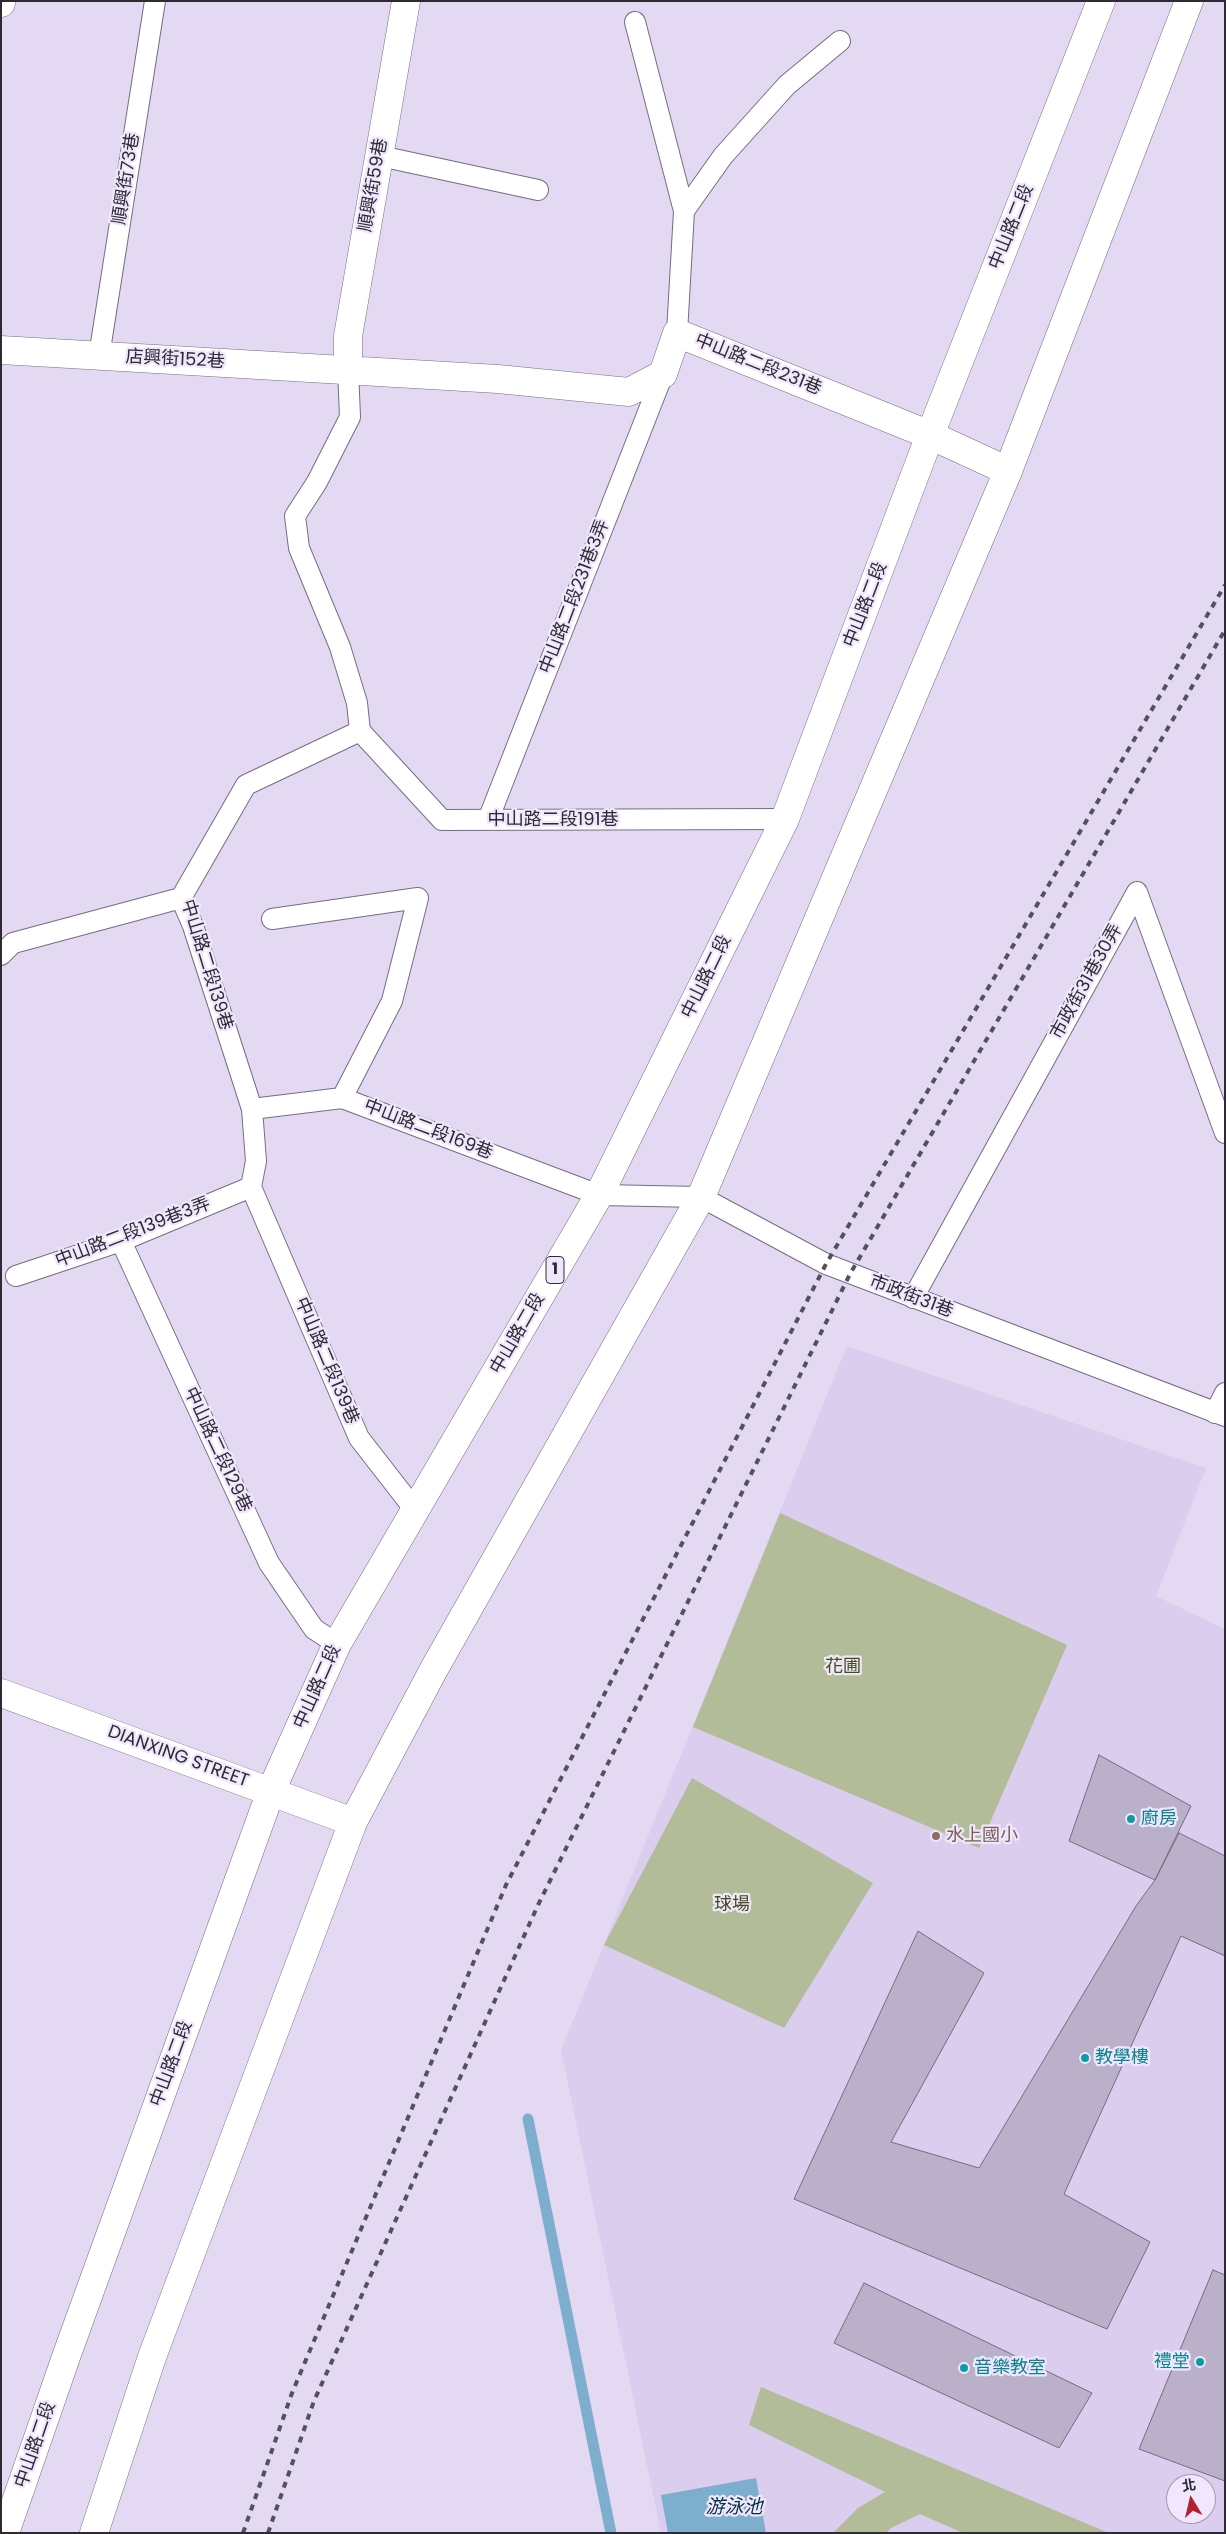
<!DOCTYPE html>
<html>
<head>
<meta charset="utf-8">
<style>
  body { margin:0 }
  #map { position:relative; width:1226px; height:2534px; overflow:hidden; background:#e4d9f2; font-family:Poppins,"Noto Sans TC",sans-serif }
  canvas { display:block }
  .frame { position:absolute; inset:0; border:2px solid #2e2933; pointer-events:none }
  .north { position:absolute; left:1166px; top:2474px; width:50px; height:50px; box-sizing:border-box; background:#f0e7fc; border:1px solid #a29bac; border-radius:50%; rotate:351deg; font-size:14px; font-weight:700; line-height:20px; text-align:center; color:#2e2933 }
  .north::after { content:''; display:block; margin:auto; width:18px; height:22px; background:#b42230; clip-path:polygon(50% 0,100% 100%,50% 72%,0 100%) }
</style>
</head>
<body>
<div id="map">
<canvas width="1226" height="2534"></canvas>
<div class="frame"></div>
<div class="north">北</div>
</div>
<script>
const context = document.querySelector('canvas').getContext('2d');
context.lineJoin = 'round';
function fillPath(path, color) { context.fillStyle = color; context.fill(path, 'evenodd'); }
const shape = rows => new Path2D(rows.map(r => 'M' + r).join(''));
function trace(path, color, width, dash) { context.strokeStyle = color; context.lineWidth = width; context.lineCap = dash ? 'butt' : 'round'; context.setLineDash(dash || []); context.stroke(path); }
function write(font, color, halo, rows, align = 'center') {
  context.font = font + ' Poppins,"Noto Sans TC",sans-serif'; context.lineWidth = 4.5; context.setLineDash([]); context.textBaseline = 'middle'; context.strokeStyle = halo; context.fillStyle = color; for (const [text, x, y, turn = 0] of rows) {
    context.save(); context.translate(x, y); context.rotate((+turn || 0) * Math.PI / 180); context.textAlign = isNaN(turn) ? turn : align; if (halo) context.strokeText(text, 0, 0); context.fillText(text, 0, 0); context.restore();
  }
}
fillPath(shape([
  [847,1346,1206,1468,1156,1596,1225,1629,1225,2533,661,2533,561,2050],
  [1176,2484,1206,2484,1206,2514,1176,2514]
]), '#dbcded');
fillPath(shape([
  [780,1513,1067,1645,979,1848,693,1727],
  [692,1778,873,1883,784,2028,604,1945],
  [761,2387,1109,2533,963,2533,920,2514,891,2528,886,2533,833,2533,858,2508,885,2492,749,2425]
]), '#b2bc98');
fillPath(shape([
  [756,2478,766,2533,668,2533,661,2495]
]), '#7eaece');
trace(shape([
  [528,2119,611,2533]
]), '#7eaece', 11);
const building = shape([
  [1099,1755,1191,1806,1155,1880,1069,1841,1099,1755],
  [1179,1833,1225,1856,1225,1956,1181,1936,1064,2194,1150,2242,1107,2329,794,2199,918,1931,984,1973,891,2142,979,2168,1136,1906,1155,1880,1179,1833],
  [1213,2270,1225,2275,1225,2481,1139,2449,1213,2270],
  [864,2283,1092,2393,1059,2448,834,2343,864,2283]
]);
fillPath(building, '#bbb0c9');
trace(building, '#766c82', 1);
const lane = shape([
  [635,22,684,211],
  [380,156,538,190],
  [677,333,684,211,723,156,787,85,840,41],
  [99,356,155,1],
  [348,369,350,417,317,482,295,516,299,548,340,647,357,703,360,731,246,785,181,898,193,926,252,1109,256,1161,251,1187,359,1438,415,1510],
  [360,731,442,820,785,819],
  [488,820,663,374],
  [272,919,418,898,392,1001,342,1098],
  [1,955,13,943,181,898],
  [252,1109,342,1098,599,1195,701,1197,826,1264,1225,1416],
  [121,1241,269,1563,314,1629,337,1644],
  [16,1276,121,1241,251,1187],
  [913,1298,1137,892,1225,1133],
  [1215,1413,1225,1393]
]);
const street = shape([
  [1,3,1,1],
  [1,350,498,379,629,392,663,374,677,333,930,435,1008,471],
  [348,369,348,336,406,1],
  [1,1693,353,1822]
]);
const primary = shape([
  [5,2533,66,2357,271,1791,337,1644,599,1195,785,819,930,435,1101,1],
  [94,2533,152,2357,353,1822,434,1669,701,1197,1008,471,1189,1]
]);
trace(lane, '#776c83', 22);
trace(street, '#776c83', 29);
trace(primary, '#776c83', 29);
trace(lane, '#fff', 20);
trace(street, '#fff', 28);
trace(primary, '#fff', 28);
trace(shape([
  [243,2533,292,2393,506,1885,826,1264,1225,585],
  [268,2533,314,2401,538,1905,850,1274,1225,630]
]), '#564f5d', 4, [6, 6]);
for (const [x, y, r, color] of [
  [1131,1819,5,"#0f9aa8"],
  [936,1836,5,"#8d6e63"],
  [1085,2058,5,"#0f9aa8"],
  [1200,2362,5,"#0f9aa8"],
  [964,2368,5,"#0f9aa8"]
]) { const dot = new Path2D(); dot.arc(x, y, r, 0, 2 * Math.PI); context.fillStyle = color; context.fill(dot); trace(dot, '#f0e7fc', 2); }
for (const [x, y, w] of [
  [555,1270,18]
]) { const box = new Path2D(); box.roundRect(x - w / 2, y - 13.5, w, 27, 4); context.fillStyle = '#f0e7fc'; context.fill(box); trace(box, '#2e2933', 1); }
write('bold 16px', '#2e2933', null, [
  ["1",555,1270]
]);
write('18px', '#2e2933', '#f0e7fc', [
  ["順興街73巷",127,179,-81],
  ["順興街59巷",374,185,-80],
  ["中山路二段",1012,227,-68],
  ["店興街152巷",175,360,3],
  ["中山路二段231巷",758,365,22],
  ["中山路二段231巷3弄",575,597,-69],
  ["中山路二段",866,605,-69],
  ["中山路二段191巷",553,820],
  ["中山路二段139巷",206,965,73],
  ["中山路二段",707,977,-64],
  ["市政街31巷30弄",1087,982,-61],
  ["中山路二段169巷",428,1130,21],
  ["中山路二段139巷3弄",133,1233,-21],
  ["市政街31巷",911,1297,21],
  ["中山路二段",518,1334,-60],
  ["中山路二段139巷",326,1361,67],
  ["中山路二段129巷",217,1450,65],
  ["中山路二段",318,1687,-66],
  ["DIANXING STREET",178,1757,20],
  ["中山路二段",172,2064,-70],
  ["中山路二段",36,2445,-71]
]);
write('18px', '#434f18', '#f0e7fc', [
  ["花圃",843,1667],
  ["球場",732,1905]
]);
write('18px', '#0d838f', '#f0e7fc', [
  ["廚房",1141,1819],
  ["教學樓",1095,2058],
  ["禮堂",1190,2362,"right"],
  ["音樂教室",974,2368]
], 'left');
write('18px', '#785e54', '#f0e7fc', [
  ["水上國小",946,1836]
], 'left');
write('italic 19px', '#032e43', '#f0e7fc', [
  ["游泳池",734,2508]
]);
</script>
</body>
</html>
